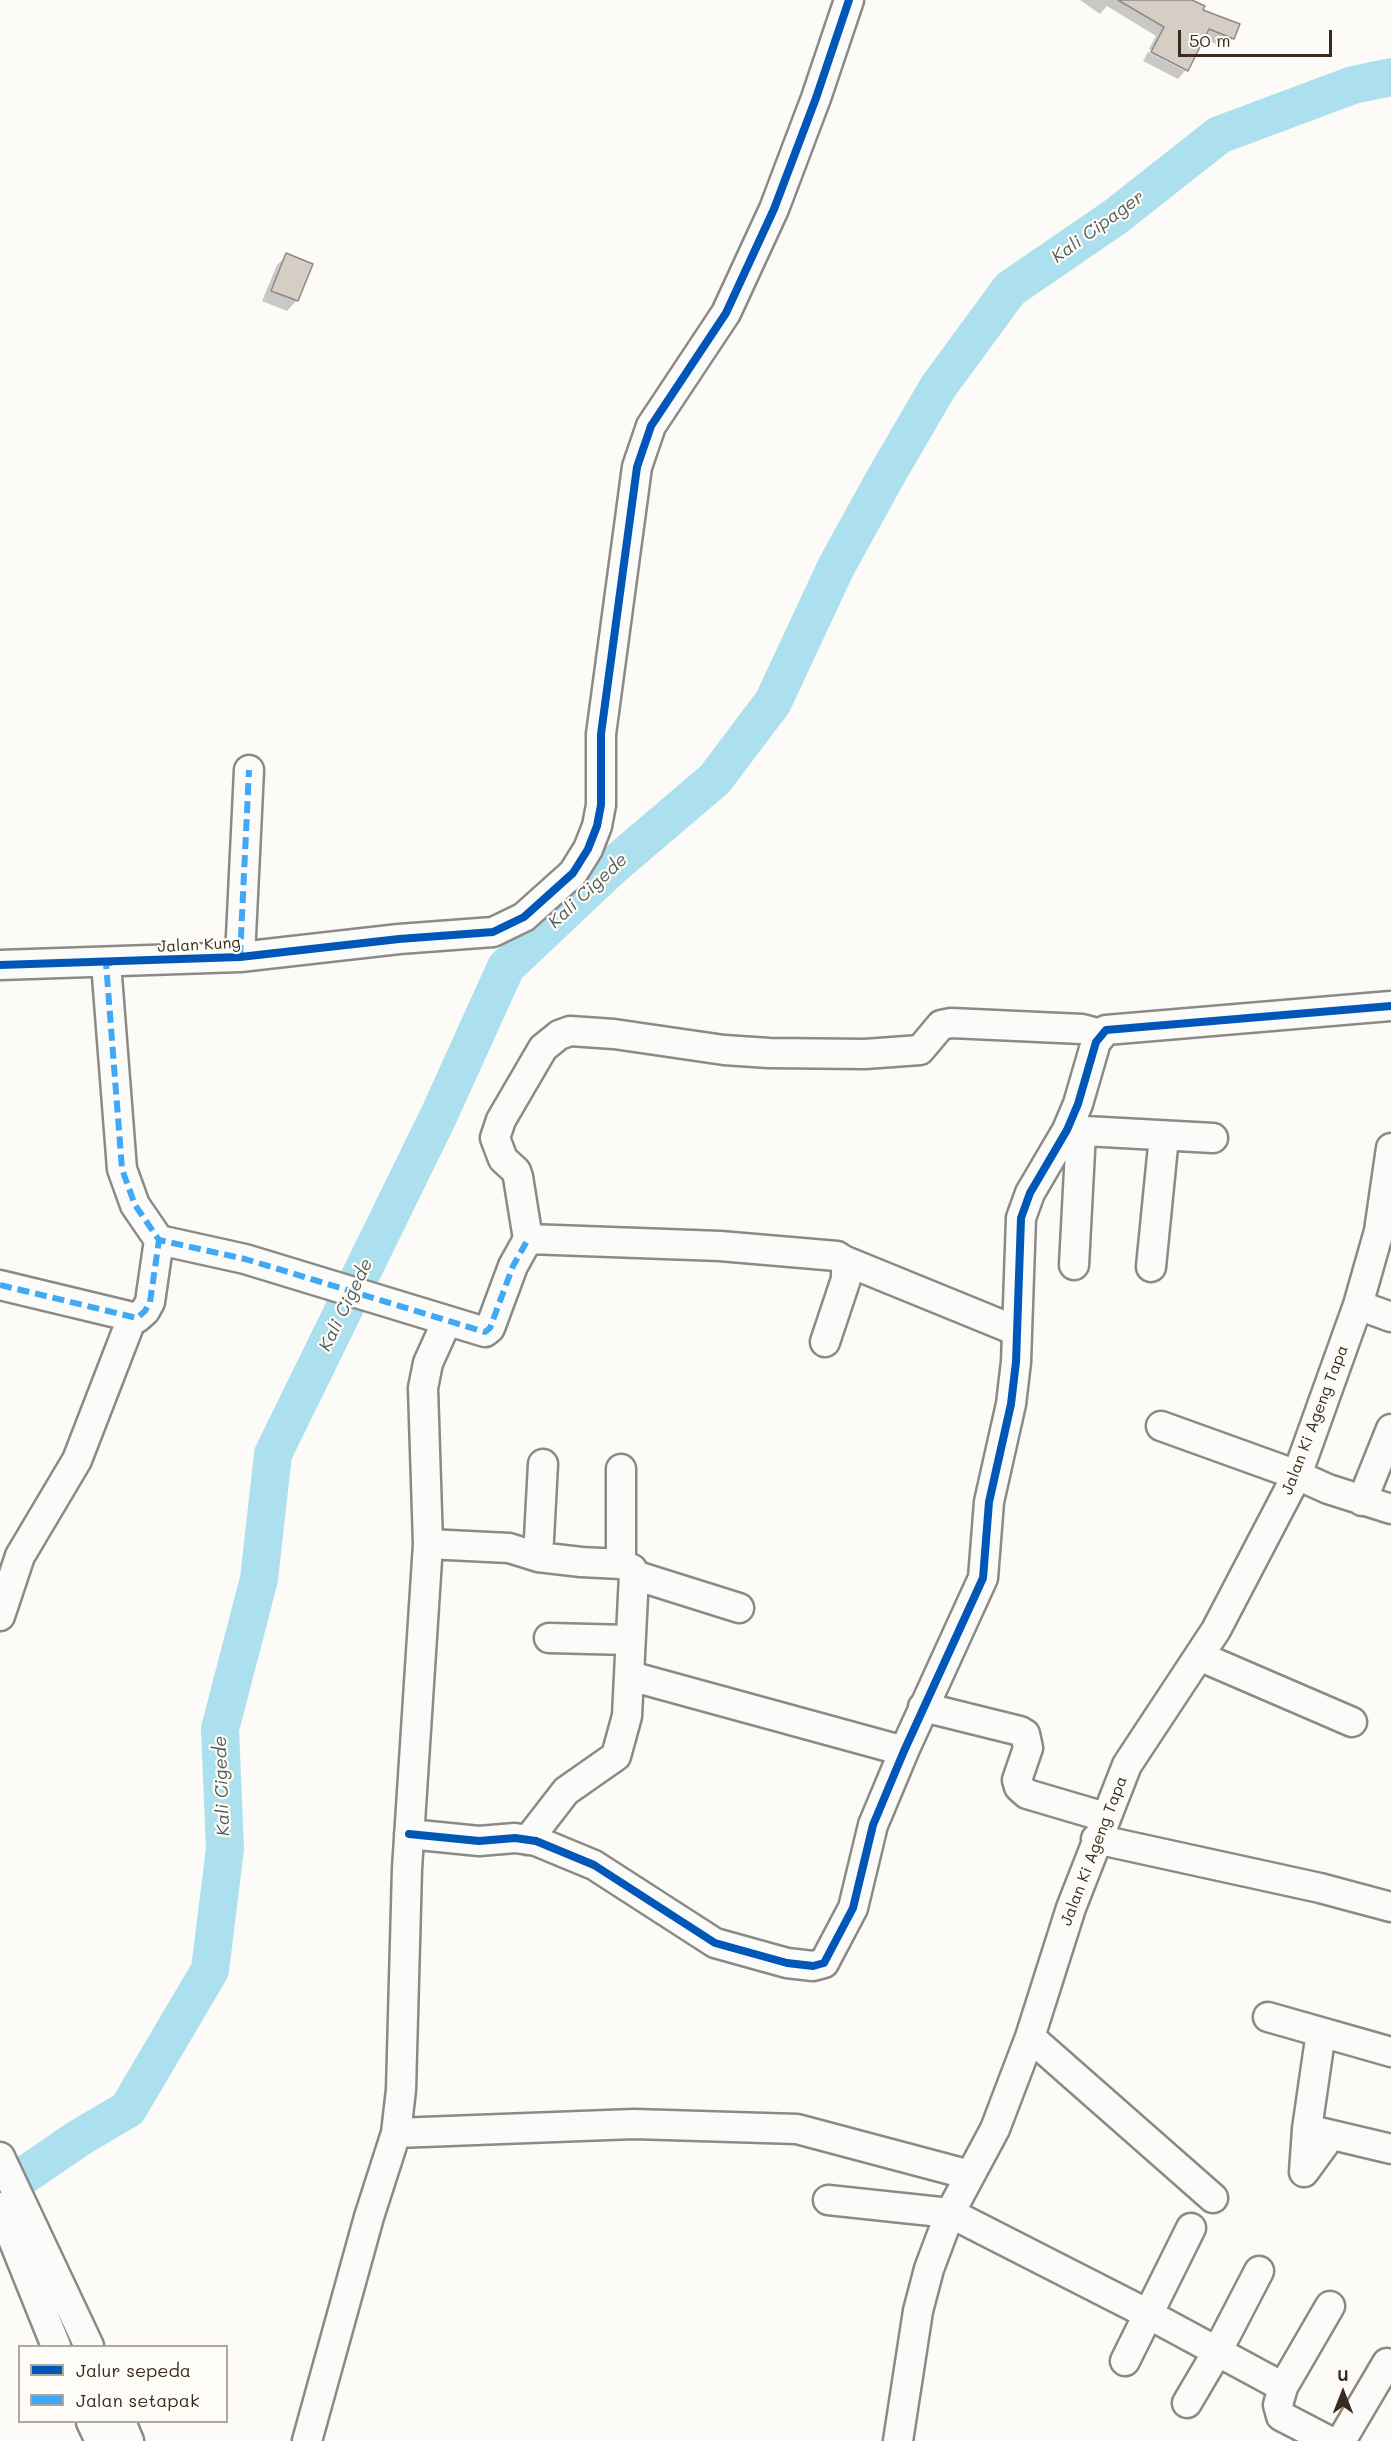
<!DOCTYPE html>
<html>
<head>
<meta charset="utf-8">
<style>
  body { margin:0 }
  #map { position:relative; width:1391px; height:2441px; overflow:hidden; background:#fcfbf8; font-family:Mali,sans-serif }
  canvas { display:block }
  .legend { position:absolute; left:18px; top:2345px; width:210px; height:78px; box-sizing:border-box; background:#fdfcf7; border:2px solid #afa8a0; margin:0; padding:8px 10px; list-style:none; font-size:18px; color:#3b2a1e }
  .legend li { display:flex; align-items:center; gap:12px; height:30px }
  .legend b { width:30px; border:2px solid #afa8a0 }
  .north { position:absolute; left:1313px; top:2363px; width:60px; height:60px; -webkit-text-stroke:4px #fdfcf7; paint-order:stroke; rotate:0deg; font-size:16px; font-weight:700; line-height:24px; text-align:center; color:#3b2a1e }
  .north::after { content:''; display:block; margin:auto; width:21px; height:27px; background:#3b2a1e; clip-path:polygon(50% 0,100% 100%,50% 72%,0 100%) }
  .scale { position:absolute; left:1178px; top:30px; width:154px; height:27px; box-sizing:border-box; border:3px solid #3b2a1e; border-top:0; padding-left:8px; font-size:18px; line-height:21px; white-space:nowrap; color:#3b2a1e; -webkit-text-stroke:4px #fdfcf7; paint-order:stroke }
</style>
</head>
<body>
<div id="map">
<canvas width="1391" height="2441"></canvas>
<ul class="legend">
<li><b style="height:8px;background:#0057b8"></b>Jalur sepeda</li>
<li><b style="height:8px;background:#3fa9f5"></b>Jalan setapak</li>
</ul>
<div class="north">U</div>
<div class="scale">50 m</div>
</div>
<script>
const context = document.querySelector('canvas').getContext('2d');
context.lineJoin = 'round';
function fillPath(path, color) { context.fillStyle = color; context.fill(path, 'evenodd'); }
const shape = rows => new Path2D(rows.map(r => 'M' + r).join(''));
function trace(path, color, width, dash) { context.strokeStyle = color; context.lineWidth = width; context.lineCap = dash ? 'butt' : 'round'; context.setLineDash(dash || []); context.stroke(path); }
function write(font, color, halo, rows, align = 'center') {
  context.font = font + ' Mali,sans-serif'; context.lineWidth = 4.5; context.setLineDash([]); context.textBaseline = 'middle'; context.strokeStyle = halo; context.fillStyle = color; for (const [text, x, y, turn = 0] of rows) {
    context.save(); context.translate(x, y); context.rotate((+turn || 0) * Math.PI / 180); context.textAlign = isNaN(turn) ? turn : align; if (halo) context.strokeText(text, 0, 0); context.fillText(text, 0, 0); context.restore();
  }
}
fillPath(shape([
  [1080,0,1190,0,1233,38,1224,47,1203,39,1186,71,1186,68,1149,49,1156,36,1107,6,1100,14],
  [1148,52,1185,71,1178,79,1143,61],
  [287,255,297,300,287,311,262,301,277,265]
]), '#0003');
trace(shape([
  [0,2192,79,2138,128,2109,210,1970,225,1849,220,1729,259,1579,273,1454,438,1117,506,967,613,866,715,779,773,702,836,567,885,478,938,387,1010,289,1115,217,1219,135,1353,85,1391,77]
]), '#ace0ee', 38);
const building = shape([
  [1118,0,1192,0,1205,6,1203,10,1240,24,1234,39,1209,29,1188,71,1151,52,1164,27,1118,0],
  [286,253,313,264,298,301,271,291,286,253]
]);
fillPath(building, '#d6cec5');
trace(building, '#8d8985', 1.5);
const minor = shape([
  [240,957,249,770],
  [106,963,122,1169,135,1205,159,1240,245,1259,485,1332,490,1328,513,1266,528,1239,518,1177,516,1171,503,1159,495,1138,501,1120,543,1048,559,1035,570,1031,614,1034,724,1050,769,1053,865,1054,920,1050,941,1025,951,1023,1082,1029,1101,1034],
  [0,965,240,957,399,939,493,932,524,917,573,873,588,849,597,826,601,805,601,734,637,467,651,426,726,313,774,209,816,98,849,0],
  [1067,1130,1213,1138],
  [528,1239,720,1246,837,1256,843,1260,846,1267,846,1279,825,1342],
  [843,1260,1017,1331],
  [1074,1265,1081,1132],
  [1151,1267,1164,1136],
  [0,1285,137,1318,145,1311,150,1302,159,1240],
  [1358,1305,1391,1317],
  [1161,1426,1297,1475,1328,1489,1391,1509],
  [1362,1501,1391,1429],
  [428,1544,509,1548,538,1557,581,1562,621,1564],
  [538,1557,543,1464],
  [634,1575,739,1608],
  [0,1616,20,1556,77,1460,132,1318],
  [549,1638,630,1640],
  [1199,1656,1352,1722],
  [630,1676,904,1751],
  [923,1707,1020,1731,1025,1734,1028,1748,1017,1780,1019,1787,1027,1794,1105,1817],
  [409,1834,479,1841,515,1838,536,1841,594,1865,715,1943,787,1963,813,1966,824,1963,853,1908,873,1825,904,1751,983,1578,989,1502,1011,1404,1016,1362,1021,1218,1030,1193,1067,1130,1078,1104,1096,1042,1106,1030,1391,1006],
  [1096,1839,1320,1888,1391,1907],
  [528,1840,566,1791,616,1756,627,1716,634,1575,632,1569,621,1564,621,1469],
  [1268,2017,1391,2052],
  [1321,2032,1307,2129,1391,2149],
  [1030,2037,1213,2198],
  [1307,2129,1304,2172,1331,2135],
  [396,2133,634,2124,797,2129,970,2175],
  [0,2157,89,2346],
  [828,2200,950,2213,1146,2313,1283,2387,1278,2405,1281,2416,1329,2441],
  [0,2207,56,2346],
  [1125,2361,1191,2228],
  [1283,2387,1330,2306],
  [1187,2403,1217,2352,1259,2271],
  [91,2422,100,2441],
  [121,2422,129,2441],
  [307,2441,369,2217,396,2133,401,2090,407,1869,428,1544,423,1388,428,1363,447,1321],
  [898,2441,918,2311,929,2269,950,2213,995,2129,1030,2037,1071,1908,1127,1765,1216,1630,1297,1475,1358,1305,1379,1231,1391,1148],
  [1341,2441,1387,2363]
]);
trace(minor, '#8d8985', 33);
trace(minor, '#fbfbf9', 28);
trace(shape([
  [240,957,249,770],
  [112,963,106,963,122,1169,135,1205,159,1240,245,1259,485,1332,490,1328,513,1266,528,1239],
  [0,1285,137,1318,145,1311,150,1302,159,1240]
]), '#3fa9f5', 6, [12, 6]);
trace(shape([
  [0,965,240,957,399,939,493,932,524,917,573,873,588,849,597,826,601,805,601,734,637,467,651,426,726,313,774,209,816,98,849,0],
  [409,1834,479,1841,515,1838,536,1841,594,1865,715,1943,787,1963,813,1966,824,1963,853,1908,873,1825,904,1751,983,1578,989,1502,1011,1404,1016,1362,1021,1218,1030,1193,1067,1130,1078,1104,1096,1042,1106,1030,1391,1006]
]), '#0057b8', 8);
write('16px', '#3b2a1e', '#fdfcf7', [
  ["Jalan Kung",199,945,-3],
  ["Jalan Ki Ageng Tapa",1315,1420,-69],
  ["Jalan Ki Ageng Tapa",1094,1851,-69]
]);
write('italic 18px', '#525d5b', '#fdfcf7', [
  ["Kali Cipager",1098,227,-36],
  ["Kali Cigede",588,891,-43],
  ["Kali Cigede",346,1305,-64],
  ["Kali Cigede",222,1786,-92]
]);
</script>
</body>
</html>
